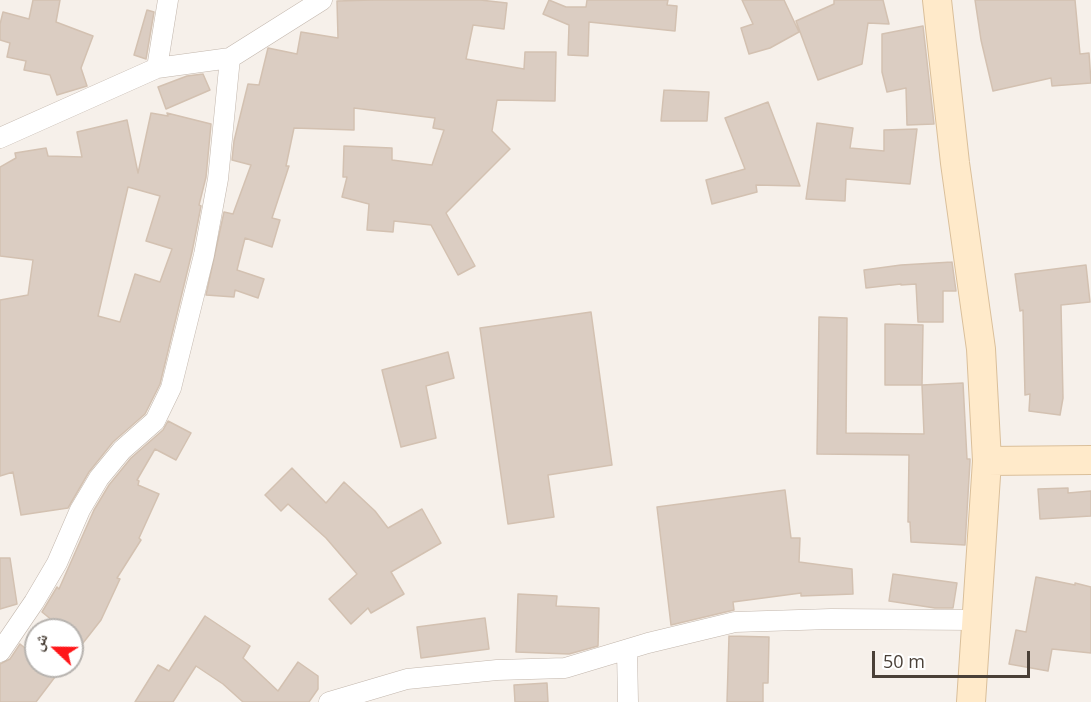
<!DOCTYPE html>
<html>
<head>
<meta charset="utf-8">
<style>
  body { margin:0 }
  #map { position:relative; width:1091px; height:702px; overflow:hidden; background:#f6f0ea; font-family:"Open Sans","Noto Naskh Arabic",sans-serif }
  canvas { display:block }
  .north { position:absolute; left:24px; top:618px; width:60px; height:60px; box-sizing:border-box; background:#fff; border:2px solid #b7b3af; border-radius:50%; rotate:292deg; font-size:16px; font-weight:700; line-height:24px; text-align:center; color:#4a4037 }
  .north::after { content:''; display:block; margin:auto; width:21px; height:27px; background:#ff171a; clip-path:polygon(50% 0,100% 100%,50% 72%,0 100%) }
  .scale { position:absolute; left:872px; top:651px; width:158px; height:27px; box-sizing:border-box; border:3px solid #4a4037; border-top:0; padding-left:8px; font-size:18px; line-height:21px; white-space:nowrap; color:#4a4037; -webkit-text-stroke:4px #fff; paint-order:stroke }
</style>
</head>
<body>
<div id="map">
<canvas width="1091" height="702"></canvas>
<div class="north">ش</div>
<div class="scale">50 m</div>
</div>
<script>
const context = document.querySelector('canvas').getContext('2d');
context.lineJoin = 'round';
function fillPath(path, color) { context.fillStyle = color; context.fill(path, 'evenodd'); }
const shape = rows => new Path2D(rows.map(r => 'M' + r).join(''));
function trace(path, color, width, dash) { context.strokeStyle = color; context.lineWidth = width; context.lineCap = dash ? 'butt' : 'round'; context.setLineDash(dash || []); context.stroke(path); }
const building = shape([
  [33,0,60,0,56,22,93,36,81,68,87,86,57,95,50,75,24,70,26,61,7,57,10,43,0,40,0,24,3,12,29,19,33,0],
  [373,0,480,0,507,3,504,29,473,25,466,59,524,69,525,52,556,52,555,101,497,100,492,131,510,149,446,213,475,266,458,275,431,225,394,221,393,232,367,230,369,204,342,197,347,177,343,177,344,146,392,148,392,160,432,165,444,130,433,128,435,118,354,108,354,130,294,128,286,166,289,166,272,218,280,220,272,247,245,238,237,270,264,279,258,298,235,290,234,297,206,295,224,212,233,214,251,165,232,160,234,141,248,84,259,85,268,48,297,54,301,32,338,38,337,1,373,0],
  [549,0,566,7,586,7,587,0,668,0,667,5,677,6,675,31,589,22,588,56,568,55,569,25,543,14,549,0],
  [742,0,784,0,799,32,770,48,749,54,741,28,753,24,742,0],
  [834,0,883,0,889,24,868,23,862,64,818,80,796,21,834,4,834,0],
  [975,0,1075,0,1080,54,1089,53,1091,83,1052,86,1051,78,993,91,981,40,975,0],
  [147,10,154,12,146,59,134,55,147,10],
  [923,26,934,124,907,125,906,88,887,92,882,72,882,34,923,26],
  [203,74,210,90,166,109,158,87,187,76,203,74],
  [664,90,709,92,707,121,661,121,664,90],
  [768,102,800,186,756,185,757,192,712,204,706,180,745,169,725,118,768,102],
  [151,113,168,116,167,113,211,124,206,177,199,205,201,206,192,252,160,384,145,414,113,442,89,472,68,508,21,515,13,472,0,476,0,300,28,295,33,260,0,256,0,167,16,158,15,153,46,148,48,156,82,157,77,132,127,120,138,173,151,113],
  [128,187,160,196,146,241,172,249,160,282,135,274,120,322,98,316,128,187],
  [817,123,853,128,850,148,884,151,884,130,917,129,910,184,846,179,845,201,806,199,817,123],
  [952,262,956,291,943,291,943,322,918,322,916,284,901,285,901,284,866,288,864,270,901,265,952,262],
  [1086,265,1090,302,1061,305,1063,398,1060,415,1029,411,1030,394,1025,395,1023,310,1020,311,1015,274,1086,265],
  [591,312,612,465,548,475,554,517,508,524,480,328,591,312],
  [819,317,847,318,846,433,924,434,922,385,885,385,885,324,923,325,922,385,963,383,967,459,970,459,970,461,965,545,911,542,910,522,908,522,909,455,817,454,819,317],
  [448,352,454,378,426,386,436,438,401,447,382,370,448,352],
  [168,421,191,433,176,460,155,449,137,480,139,481,138,485,159,494,139,538,141,540,117,578,120,579,101,620,72,657,72,630,64,630,42,612,57,587,59,589,94,510,109,485,131,458,163,430,168,421],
  [292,468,326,503,344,482,375,511,388,528,422,509,441,543,391,572,404,594,371,613,368,608,351,624,329,599,357,574,326,538,288,504,281,511,265,495,292,468],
  [1068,488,1068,493,1091,491,1091,516,1040,519,1038,489,1068,488],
  [785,490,791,538,800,538,799,562,852,569,853,594,801,596,801,593,733,602,734,610,671,625,657,507,785,490],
  [0,558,10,558,17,604,0,609,0,558],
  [893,574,957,583,953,608,935,608,889,601,893,574],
  [1036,577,1075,585,1075,583,1091,587,1091,653,1052,649,1048,671,1009,664,1016,630,1026,632,1036,577],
  [518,594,557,596,556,606,599,608,598,646,569,654,516,652,518,594],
  [205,616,250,646,243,658,278,691,298,662,318,676,318,689,309,702,243,702,223,684,196,666,173,702,135,702,158,665,169,671,205,616],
  [485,618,489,649,421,658,417,627,485,618],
  [729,636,769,637,768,683,763,683,763,702,727,702,729,636],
  [20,644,36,657,36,666,49,666,58,673,36,702,0,702,0,664,10,659,20,644],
  [547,683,548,702,515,702,514,685,547,683]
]);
fillPath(building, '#dbcdc2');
trace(building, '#d3c1b1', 1.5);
const street = shape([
  [157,68,168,0],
  [0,138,157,68,230,58,322,0],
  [627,650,628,702],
  [0,652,34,602,57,563,80,510,99,478,122,450,155,421,171,388,204,255,218,179,230,58],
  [329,702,407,679,497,670,565,668,648,643,735,622,831,619,976,620]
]);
const secondary = shape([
  [937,0,955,163,981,349,987,461,971,702],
  [987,461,1091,460]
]);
trace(street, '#c2b6ac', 21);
trace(secondary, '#dabf9a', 30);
trace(street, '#fff', 20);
trace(secondary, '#ffeaca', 28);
</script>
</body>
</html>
